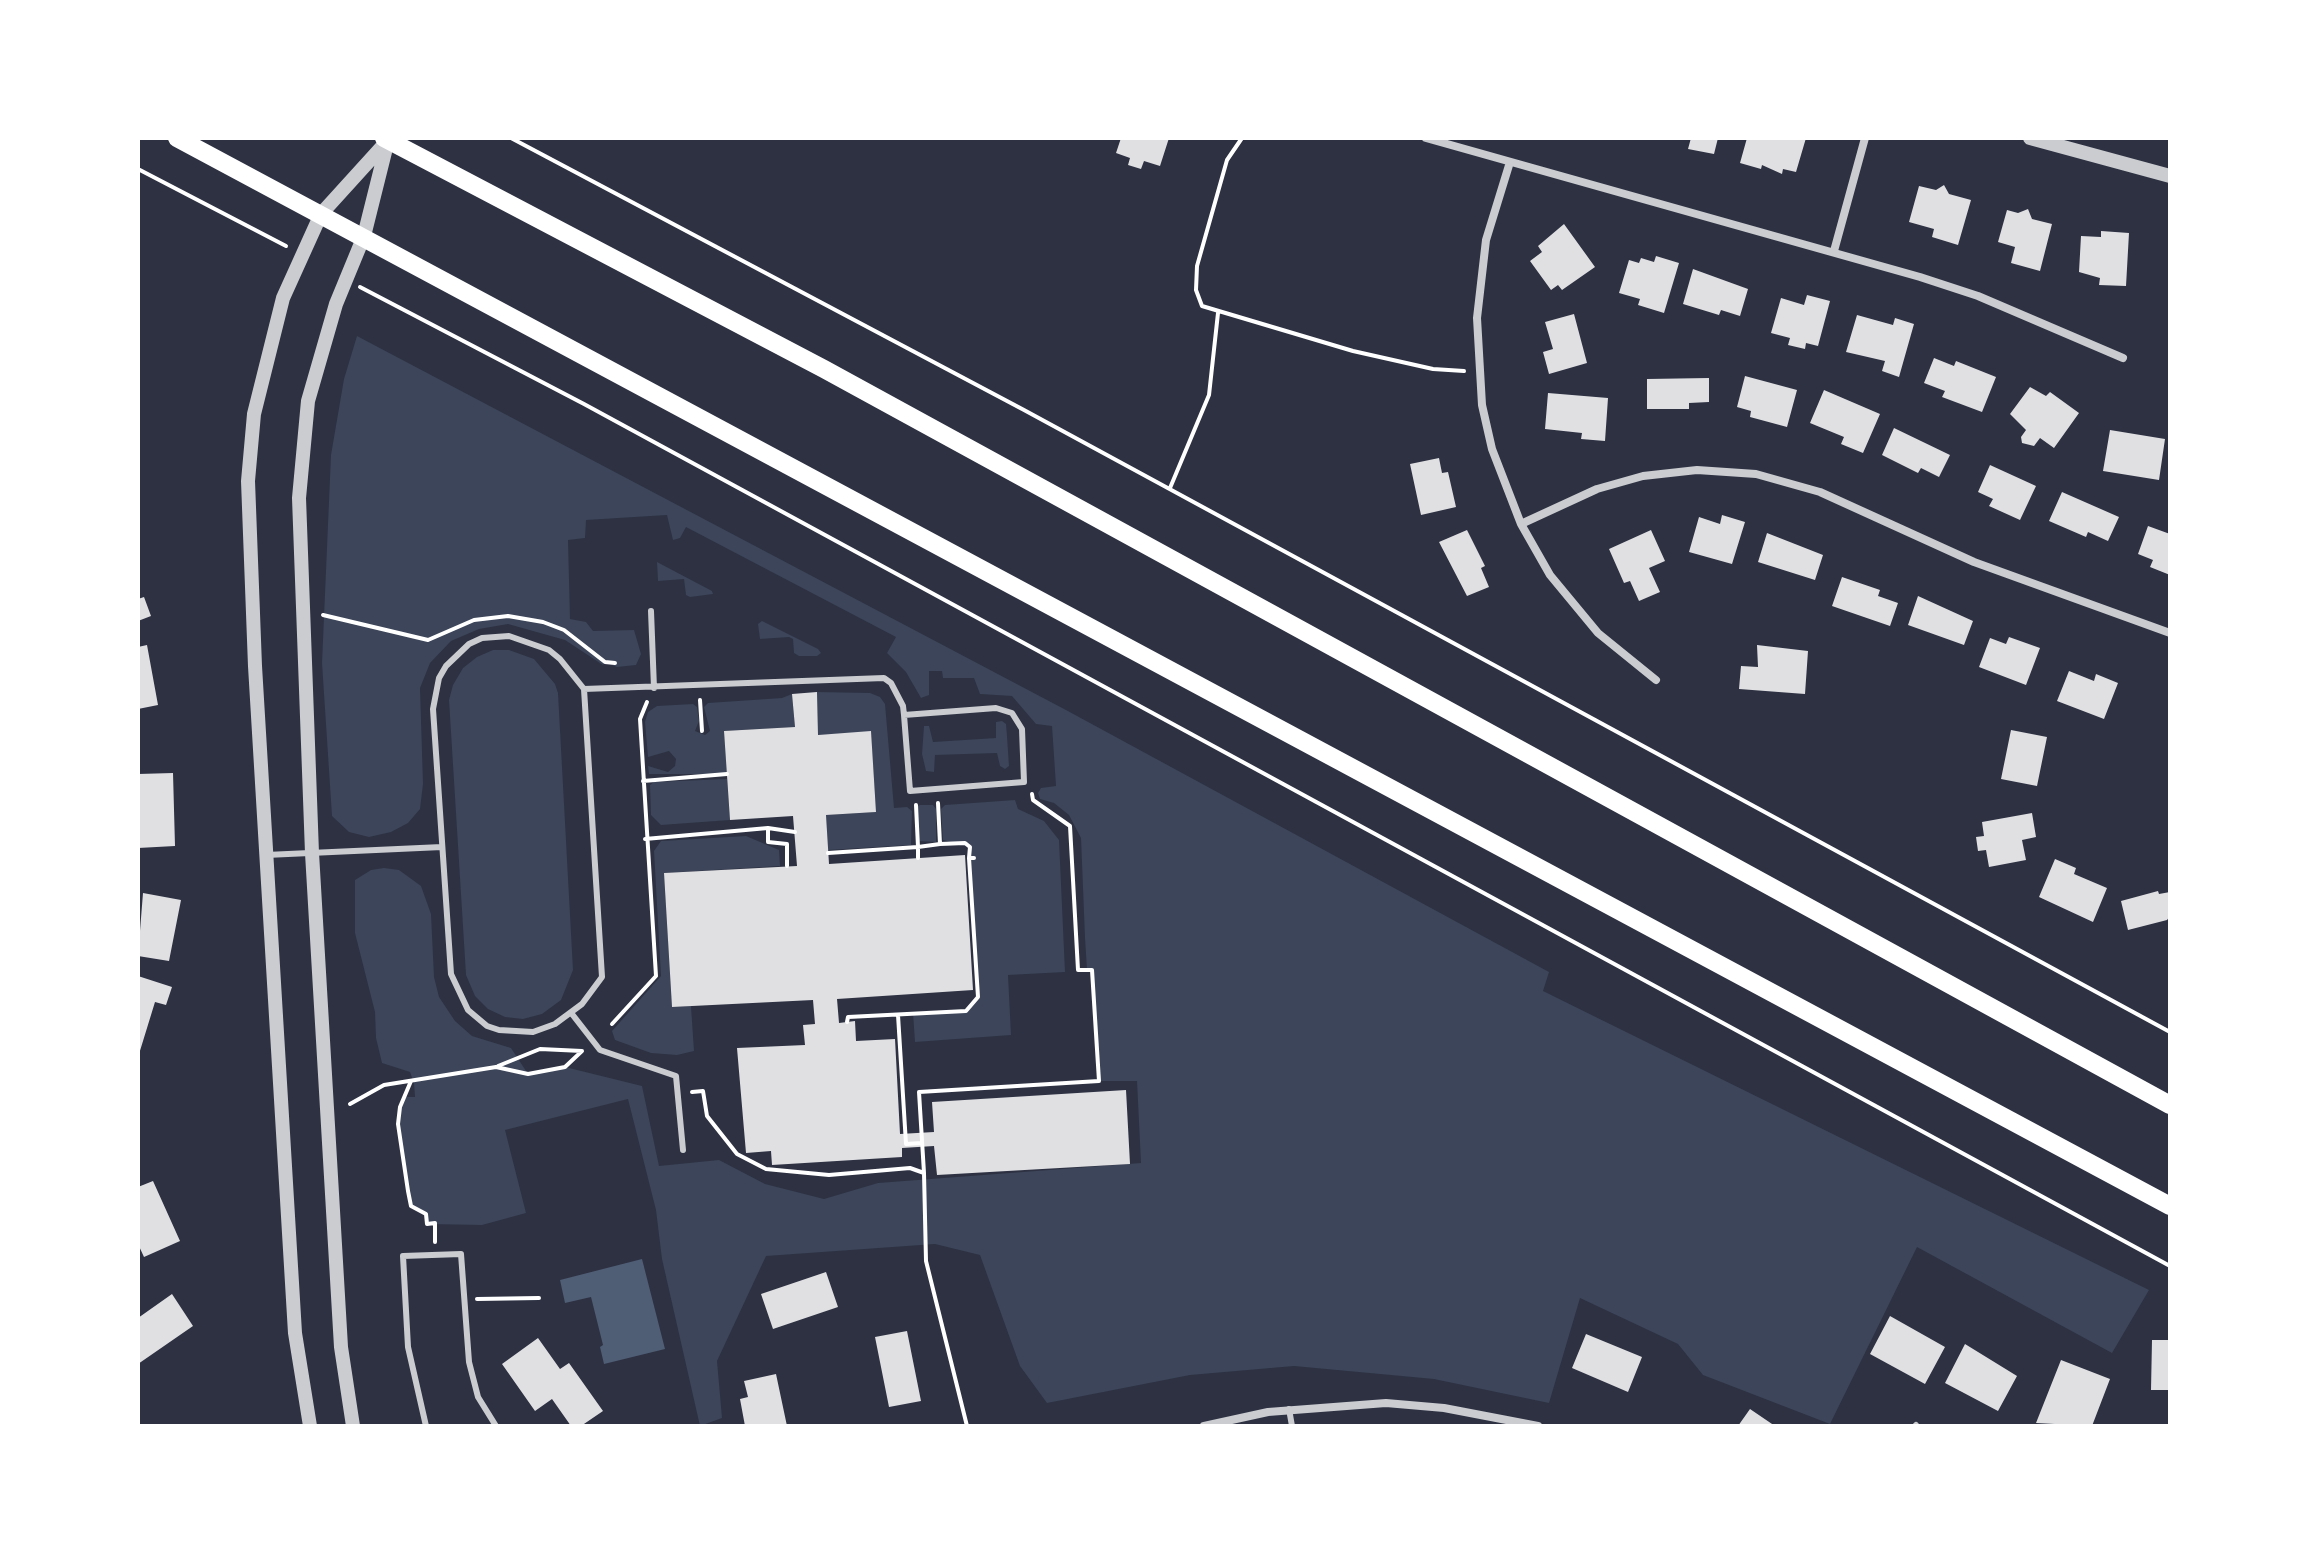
<!DOCTYPE html>
<html>
<head>
<meta charset="utf-8">
<style>
  body { margin:0 }
  #map { position:relative; width:2308px; height:1564px; overflow:hidden; background:#2d3142; font-family:"Roboto Condensed",sans-serif }
  canvas { display:block }
  .frame { position:absolute; inset:0; border:140px solid #fff; pointer-events:none }
</style>
</head>
<body>
<div id="map">
<canvas width="2308" height="1564"></canvas>
<div class="frame"></div>
</div>
<script>
const context = document.querySelector('canvas').getContext('2d');
context.lineJoin = 'round';
function fillPath(path, color) { context.fillStyle = color; context.fill(path, 'evenodd'); }
const shape = rows => new Path2D(rows.map(r => 'M' + r).join(''));
function trace(path, color, width, dash) { context.strokeStyle = color; context.lineWidth = width; context.lineCap = dash ? 'butt' : 'round'; context.setLineDash(dash || []); context.stroke(path); }
fillPath(shape([
  [357,336,1066,710,1549,972,1543,991,2149,1290,2112,1353,1917,1247,1830,1424,1703,1375,1678,1344,1580,1298,1549,1403,1434,1379,1294,1366,1190,1375,1047,1403,1020,1366,980,1255,935,1244,766,1256,717,1361,722,1418,700,1426,662,1259,656,1210,628,1099,505,1130,526,1213,482,1225,427,1224,426,1214,411,1206,398,1124,404,1097,415,1097,414,1083,410,1072,382,1063,376,1038,375,1012,355,933,355,880,371,870,384,868,399,870,421,886,431,914,434,977,439,997,455,1021,472,1036,511,1048,528,1074,565,1067,642,1086,659,1166,719,1160,765,1184,824,1199,878,1183,1141,1163,1137,1081,1099,1081,1092,971,1087,970,1085,938,1081,838,1069,815,1054,803,1040,799,1038,793,1041,788,1056,786,1052,726,1036,724,1012,696,980,694,974,678,943,678,942,671,929,671,929,695,921,698,906,672,887,653,896,637,686,527,680,538,673,540,667,515,586,520,585,538,568,540,570,619,586,622,593,631,634,630,641,654,636,665,617,667,605,662,603,665,565,640,508,624,479,629,451,641,430,663,420,688,423,784,420,809,408,823,391,832,369,837,349,832,332,816,322,663,331,455,344,379],
  [657,562,712,591,713,594,690,597,686,595,684,579,658,581],
  [762,621,818,649,821,653,817,656,799,656,794,653,793,639,789,637,760,639,758,624],
  [493,650,509,650,534,659,555,684,558,693,573,970,561,1000,542,1014,523,1019,505,1017,488,1009,475,996,466,975,449,700,453,685,463,668,477,657],
  [817,692,870,693,880,697,885,704,894,808,907,807,912,811,911,845,828,850,826,815,876,812,871,732,818,735],
  [792,694,795,727,724,731,727,774,649,774,648,766,668,772,675,766,676,759,669,751,648,757,645,722,648,712,657,706,693,704,697,707,699,721,695,731,705,735,710,731,704,707,708,703,782,698],
  [1002,721,1006,724,1007,736,1009,766,1005,769,1000,766,997,753,935,755,934,772,926,771,922,754,924,726,929,726,933,742,996,738,996,722],
  [727,779,730,820,661,825,651,815,650,785,654,782],
  [1015,800,1018,809,1044,821,1059,840,1065,972,1008,975,1011,1035,915,1042,913,1013,966,1011,978,997,970,847,943,840,941,809,945,805],
  [920,805,933,805,936,809,936,842,918,841,916,807],
  [746,836,779,850,780,866,664,873,672,1007,691,1006,694,1051,677,1055,651,1053,615,1040,612,1031,661,976,654,851,661,841]
]), '#3c4559');
fillPath(shape([
  [642,1259,665,1349,604,1364,600,1347,603,1345,591,1297,565,1303,560,1280]
]), '#4f5d75');
fillPath(shape([
  [1121,138,1169,138,1160,166,1144,161,1141,169,1128,165,1130,158,1116,153],
  [1691,138,1718,138,1714,154,1688,149],
  [1747,138,1806,138,1796,172,1783,169,1782,174,1762,165,1761,169,1740,163],
  [1944,185,1949,194,1971,200,1958,245,1932,237,1934,229,1909,222,1919,186,1936,190],
  [2028,209,2032,219,2052,224,2040,271,2011,263,2015,247,1998,242,2007,210,2018,213],
  [1564,224,1595,267,1562,290,1558,285,1551,290,1530,261,1542,252,1538,246],
  [2101,231,2129,233,2126,286,2099,285,2100,278,2079,272,2081,236,2101,237],
  [1656,256,1679,263,1664,313,1638,305,1640,299,1619,293,1629,260,1639,263,1641,258,1654,262],
  [1693,269,1748,289,1740,316,1721,310,1719,315,1683,304],
  [1807,295,1830,301,1818,346,1806,343,1805,349,1788,345,1790,338,1771,333,1781,298,1804,305],
  [1574,314,1587,363,1549,374,1543,352,1553,349,1545,322],
  [1857,315,1893,325,1895,318,1914,324,1899,377,1882,371,1885,361,1846,352],
  [1934,358,1954,366,1956,361,1996,377,1982,412,1942,397,1945,391,1924,383],
  [1745,376,1797,390,1787,427,1750,417,1751,411,1737,407],
  [1709,378,1709,402,1689,403,1689,409,1647,409,1647,379],
  [2030,387,2046,396,2050,392,2079,413,2054,448,2040,438,2034,446,2022,443,2021,437,2026,430,2010,414],
  [1824,390,1880,414,1863,453,1841,444,1844,437,1810,423],
  [1548,393,1608,398,1605,441,1581,439,1582,433,1545,429],
  [1894,428,1950,455,1939,477,1921,468,1918,473,1882,455],
  [2110,430,2165,439,2159,480,2103,471],
  [1439,458,1442,473,1448,472,1456,507,1421,515,1410,464],
  [1990,465,2036,486,2020,520,1989,506,1993,499,1978,492],
  [2062,492,2119,517,2108,541,2088,532,2086,537,2049,521],
  [1722,515,1745,522,1732,564,1689,552,1699,517,1720,524],
  [2148,526,2170,534,2170,575,2150,567,2153,560,2138,554],
  [1467,530,1485,566,1481,568,1489,587,1467,596,1439,542],
  [1651,530,1665,561,1649,568,1660,592,1639,601,1630,581,1624,583,1609,549],
  [1767,533,1823,555,1815,580,1758,562],
  [1842,577,1880,590,1878,596,1898,603,1890,626,1832,606],
  [1918,596,1973,621,1964,645,1908,625],
  [144,597,151,616,138,621,138,599],
  [2009,637,2040,648,2026,685,1979,667,1990,638,2006,644],
  [147,645,158,705,138,709,138,647],
  [1757,645,1808,651,1805,694,1739,689,1741,666,1758,667],
  [2069,671,2094,681,2096,674,2118,683,2104,719,2057,701],
  [817,692,818,735,871,731,876,812,826,815,829,864,965,855,973,990,837,999,839,1023,855,1021,856,1041,895,1039,900,1134,934,1132,932,1102,1126,1090,1130,1164,937,1175,934,1146,902,1148,902,1157,772,1165,771,1151,746,1153,737,1048,805,1045,803,1025,815,1024,813,1000,672,1007,664,873,797,866,793,816,730,820,724,731,795,727,792,694],
  [2011,730,2047,737,2037,786,2001,779],
  [173,773,175,846,138,848,138,774],
  [2032,813,2036,837,2022,840,2026,860,1989,867,1986,850,1978,851,1976,837,1984,836,1982,822],
  [2055,859,2076,868,2074,874,2107,888,2093,922,2039,897],
  [2158,891,2159,894,2170,892,2170,916,2167,920,2128,930,2121,901],
  [143,893,181,900,169,961,138,956],
  [138,976,172,987,166,1005,155,1002,139,1054],
  [153,1181,180,1241,144,1257,138,1244,138,1187],
  [826,1272,838,1307,773,1329,761,1294],
  [172,1294,193,1326,138,1364,138,1318],
  [1890,1316,1945,1347,1925,1384,1870,1354],
  [907,1331,921,1401,889,1407,875,1337],
  [1586,1334,1642,1357,1628,1392,1572,1368],
  [538,1338,560,1369,569,1363,603,1411,581,1426,571,1426,552,1399,535,1411,502,1364],
  [2152,1340,2170,1340,2170,1390,2151,1390],
  [1965,1344,2017,1376,1998,1411,1945,1383],
  [2061,1360,2110,1379,2092,1426,2036,1423],
  [776,1374,787,1426,745,1426,740,1399,748,1397,744,1381],
  [1750,1409,1775,1426,1738,1426]
]), '#e0e0e3');
trace(shape([
  [511,138,1024,410,2170,1032],
  [1242,138,1227,160,1197,266,1196,290,1202,306,1353,351,1433,369,1464,371],
  [138,169,286,246],
  [360,287,584,404,2170,1266],
  [1170,488,1209,395,1218,313],
  [323,615,428,640,474,620,508,616,543,622,564,630,605,662,615,663],
  [700,700,702,731],
  [643,781,727,774],
  [768,828,768,842,787,844,787,866],
  [645,839,768,828,795,832],
  [940,844,965,843,970,847,969,858,974,858],
  [828,853,918,847,916,805],
  [918,858,918,847,940,844,938,803],
  [898,1015,906,1144,921,1143],
  [847,1022,848,1017,966,1011,978,997,969,858],
  [612,1024,656,976,640,719,647,702],
  [498,1066,540,1049,582,1051],
  [411,1081,400,1107,398,1124,408,1191,411,1206,426,1214,427,1224,435,1223,435,1242],
  [692,1092,703,1091,707,1116,737,1154,766,1169,829,1175,910,1168,924,1173,926,1261,967,1426],
  [350,1104,384,1085,496,1067,528,1074,565,1067,582,1051],
  [924,1173,919,1092,1099,1081,1092,970,1078,970,1070,826,1033,800,1032,794],
  [477,1299,539,1298]
]), '#fff', 4);
trace(shape([
  [651,611,654,688],
  [584,689,560,659,549,650,509,636,482,638,469,644,446,666,439,678,433,709,451,974,468,1010,487,1026,499,1030,533,1032,555,1024,582,1004,602,977,584,689,884,678,891,683,903,706,904,715,910,791,1024,782,1022,729,1012,713,996,708,904,715],
  [266,855,442,847],
  [572,1014,600,1050,676,1076,683,1150],
  [1289,1409,1292,1426],
  [426,1426,408,1347,403,1256,461,1254,469,1362,478,1397,496,1426],
  [1915,1426,1916,1425]
]), '#caccd0', 6);
trace(shape([
  [1426,138,1920,277,1978,296,2123,358],
  [1510,162,1486,240,1477,318,1482,405,1492,449,1521,524,1550,575,1598,633,1656,680],
  [1834,251,1865,138],
  [1521,524,1597,489,1643,476,1697,470,1756,474,1820,492,1974,562,2170,633],
  [1204,1426,1268,1412,1386,1403,1444,1408,1538,1426]
]), '#caccd0', 8);
trace(shape([
  [2030,138,2170,176],
  [310,1426,295,1333,255,666,248,481,254,414,283,298,321,214,390,138],
  [353,1426,341,1347,312,853,299,498,308,401,336,304,364,236,387,144]
]), '#caccd0', 14);
trace(shape([
  [177,138,2170,1206],
  [384,138,824,369,2170,1105]
]), '#fff', 18);
</script>
</body>
</html>
